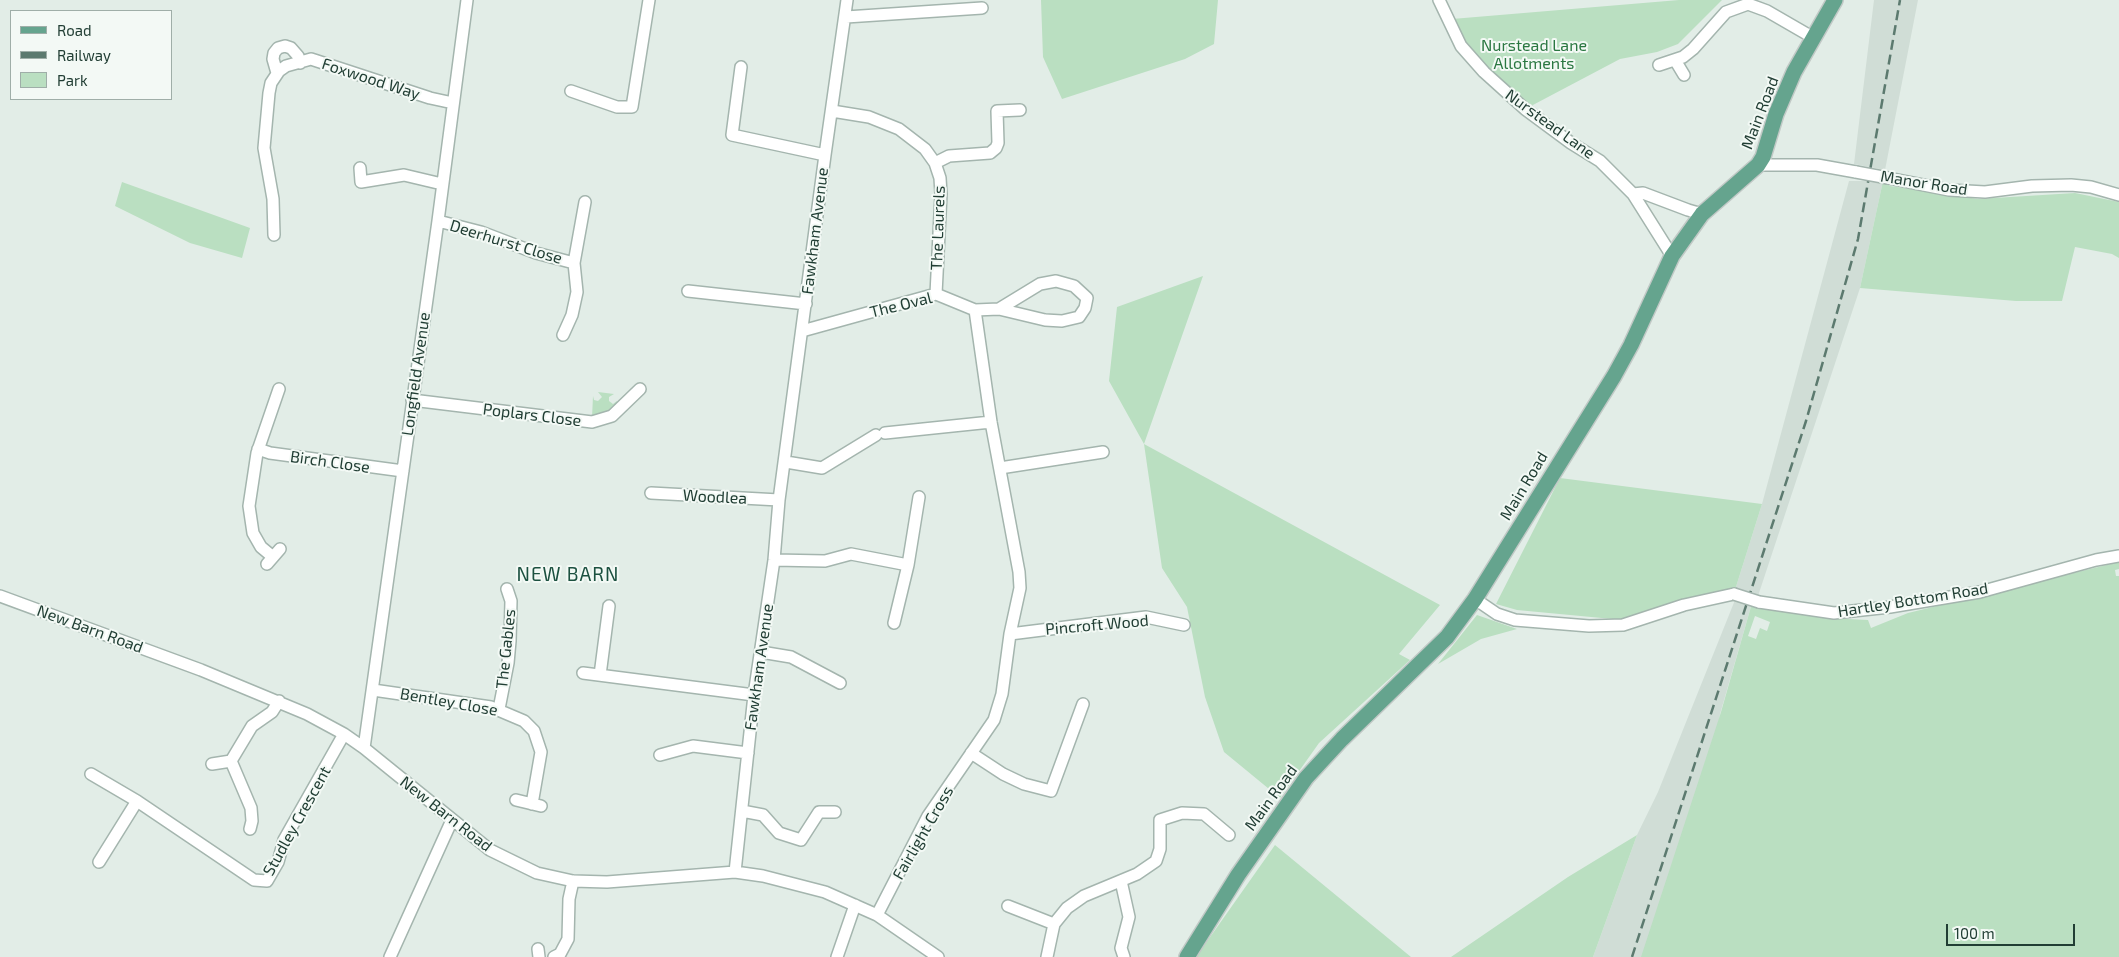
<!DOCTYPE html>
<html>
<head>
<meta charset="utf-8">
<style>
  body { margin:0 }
  #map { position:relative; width:2119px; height:957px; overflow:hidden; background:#e2ede7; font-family:"Exo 2",sans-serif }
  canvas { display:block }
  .legend { position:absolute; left:10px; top:10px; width:162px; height:90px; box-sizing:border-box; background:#f3f9f5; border:1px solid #9faea8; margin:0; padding:6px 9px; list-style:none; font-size:15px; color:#213e34 }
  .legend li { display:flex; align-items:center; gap:10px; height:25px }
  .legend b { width:25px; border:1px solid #9faea8 }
  .scale { position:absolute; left:1946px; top:924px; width:129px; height:22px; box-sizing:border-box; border:2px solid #213e34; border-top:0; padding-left:6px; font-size:15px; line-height:18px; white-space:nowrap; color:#213e34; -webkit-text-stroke:4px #f3f9f5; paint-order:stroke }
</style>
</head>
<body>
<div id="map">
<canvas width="2119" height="957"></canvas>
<ul class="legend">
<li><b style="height:6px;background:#65a48e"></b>Road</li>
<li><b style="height:6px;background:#5c7a6f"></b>Railway</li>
<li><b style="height:14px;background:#badfc1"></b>Park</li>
</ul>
<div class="scale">100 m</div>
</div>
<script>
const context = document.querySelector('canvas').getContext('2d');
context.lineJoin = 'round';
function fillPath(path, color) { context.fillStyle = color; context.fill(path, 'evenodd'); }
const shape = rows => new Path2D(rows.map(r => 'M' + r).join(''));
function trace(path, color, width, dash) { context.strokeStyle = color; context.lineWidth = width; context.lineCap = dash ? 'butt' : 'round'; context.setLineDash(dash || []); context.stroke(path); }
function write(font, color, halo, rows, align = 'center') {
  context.font = font + ' "Exo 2",sans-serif'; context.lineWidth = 4; context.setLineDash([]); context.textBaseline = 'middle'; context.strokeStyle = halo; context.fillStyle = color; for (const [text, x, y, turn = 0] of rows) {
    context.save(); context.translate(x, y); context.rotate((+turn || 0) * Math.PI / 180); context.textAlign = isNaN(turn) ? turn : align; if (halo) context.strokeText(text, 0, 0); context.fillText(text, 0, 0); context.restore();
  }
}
fillPath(shape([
  [1874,0,1918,0,1885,170,1854,164],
  [1849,181,1883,181,1860,288,1758,596,1735,590,1762,504],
  [1735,600,1752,603,1720,714,1711,780,1664,957,1593,957,1637,835,1658,792]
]), '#d0ddd6');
fillPath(shape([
  [1041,0,1218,0,1214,44,1185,59,1062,99,1043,57],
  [1679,0,1722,0,1678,44,1657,52,1620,59,1531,106,1510,92,1471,50,1452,19],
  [1883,181,1890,186,1978,199,2075,193,2119,202,2119,258,2112,254,2075,247,2062,301,2016,301,1860,288],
  [122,182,250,228,242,258,190,243,115,206],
  [1203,276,1144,444,1440,605,1399,654,1410,660,1319,743,1280,798,1224,752,1205,697,1187,607,1162,568,1144,444,1109,381,1117,307],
  [598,392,614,394,609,397,609,401,613,404,617,401,617,406,609,413,592,418,593,396,594,400,598,401,602,397],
  [1560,478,1762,504,1735,590,1623,620,1517,610,1496,604],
  [2119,562,2119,569,2115,570,2116,576,2119,576,2119,957,1641,957,1721,712,1752,603,1828,618,1868,620,1871,628,1908,613],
  [1755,616,1770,622,1767,631,1760,628,1756,639,1748,636],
  [1477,615,1517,629,1481,639,1438,664],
  [1637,835,1593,957,1451,957,1568,877],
  [1275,845,1411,957,1196,957]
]), '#badfc1');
const minor = shape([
  [1439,0,1461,46,1484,72,1525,109,1571,143,1600,161,1633,194,1643,193,1688,210,1702,214],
  [846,17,982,8],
  [1675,60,1684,75],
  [1659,65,1683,57,1693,49,1726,12,1748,4,1767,11,1812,37],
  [741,67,732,135,825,155],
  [277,73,273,59,274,53,278,48,285,46,291,48,298,56,300,63],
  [571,91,617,107,632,107,649,0],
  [832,111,869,117,899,129,925,149,935,163,940,178,941,194,936,294],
  [935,163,949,156,990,153,996,148,998,143,997,111,1020,110],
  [1758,165,1817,165,1856,172],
  [360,168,361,182,404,175,442,184],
  [1888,178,1949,190,1985,192,2032,186,2071,185,2091,187,2119,195],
  [1633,194,1672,256],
  [438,221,481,232,536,253,574,263],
  [274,235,273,199,264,148,269,93,271,83,279,71,286,66,311,59,430,98,453,103],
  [688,291,806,304],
  [802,331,936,294,975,310,999,309,1040,284,1056,281,1074,286,1087,298,1085,308,1079,317,1062,321,1045,320,999,309],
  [563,335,572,315,577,292,574,263,585,202],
  [412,400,592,422,612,416,640,389],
  [885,433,991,422],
  [258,449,270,453,403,471],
  [786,462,822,468,876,435],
  [1000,468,1103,452],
  [651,493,779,500],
  [273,557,261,547,253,533,249,506,257,453,279,389],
  [774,560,825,561,851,554,908,565],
  [267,564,280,549],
  [0,596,201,670,307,714,344,734,364,748,490,850,537,873,573,881,607,882,735,872,763,876,825,892,877,915,938,957],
  [1475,599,1497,614,1515,620,1589,626,1623,625,1684,605,1734,594],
  [1759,602,1834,613,1890,607,1980,592,2096,560,2119,556],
  [894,623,908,565,919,497],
  [1010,634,1146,617,1184,625],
  [761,652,791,657,840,683],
  [583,673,754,695],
  [600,675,609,606],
  [373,690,491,707,524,721,534,731,541,752,532,804],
  [499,709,508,663,510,641,511,601,507,589],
  [364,748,438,221,467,0],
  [971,753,1003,774,1024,784,1051,791,1083,704],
  [660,755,693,746,748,753],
  [231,761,251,808,252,821,250,829],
  [212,764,231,761,252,726,272,712,279,701],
  [91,774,137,801,254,880,267,881,278,862,284,840,344,734],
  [516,800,541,806],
  [742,811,763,815,779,833,801,840,819,812,835,812],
  [99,862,137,801],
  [735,872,754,695,774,560,779,500,825,155,847,0],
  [1121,881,1129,917,1121,948,1124,957],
  [1008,906,1054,924],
  [877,915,928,816,994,720,1002,694,1010,634,1020,588,1019,572,991,422,975,310],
  [538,949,539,957],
  [390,957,452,820],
  [554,957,560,954,568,939,569,899,573,881],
  [837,957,855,905],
  [1047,957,1054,924,1067,908,1084,896,1137,874,1156,861,1160,849,1160,820,1182,813,1204,814,1229,835]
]);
const major = shape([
  [1187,957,1238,875,1306,778,1342,739,1447,637,1475,599,1614,376,1631,345,1672,256,1702,214,1758,165,1763,157,1776,114,1794,72,1835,0]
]);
trace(minor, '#a4b5ae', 14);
trace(major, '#c1c9c6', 18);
trace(minor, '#fff', 11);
trace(major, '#65a48e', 15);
trace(shape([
  [1632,957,1806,421,1858,239,1900,0]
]), '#5c7a6f', 2.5, [10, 5]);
const minorBridge = shape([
  [1856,172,1888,178],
  [1734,594,1759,602]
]);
trace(minorBridge, '#a4b5ae', 14, []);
trace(minorBridge, '#fff', 11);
write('16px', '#2a7741', '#f3f9f5', [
  ["Nurstead Lane",1534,46],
  ["Allotments",1534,64]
]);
write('16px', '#213e34', '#f3f9f5', [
  ["Foxwood Way",371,79,18],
  ["Main Road",1760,113,-69],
  ["Nurstead Lane",1550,124,36],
  ["Manor Road",1924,183,9],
  ["The Laurels",938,228,-88],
  ["Fawkham Avenue",815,231,-83],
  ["Deerhurst Close",506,242,17],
  ["The Oval",901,305,-14],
  ["Longfield Avenue",416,374,-82],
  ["Poplars Close",532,415,7],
  ["Birch Close",330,462,8],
  ["Main Road",1524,486,-59],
  ["Woodlea",715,497,3],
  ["Hartley Bottom Road",1913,600,-9],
  ["Pincroft Wood",1097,625,-5],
  ["New Barn Road",90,629,20],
  ["The Gables",506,649,-84],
  ["Fawkham Avenue",759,667,-82],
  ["Bentley Close",449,702,10],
  ["Main Road",1271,798,-54],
  ["New Barn Road",446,814,38],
  ["Studley Crescent",297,821,-61],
  ["Fairlight Cross",923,833,-60]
]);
context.letterSpacing = '1px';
write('19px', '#1c5140', '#f3f9f5', [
  ["NEW BARN",568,575]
]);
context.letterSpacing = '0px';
</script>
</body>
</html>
